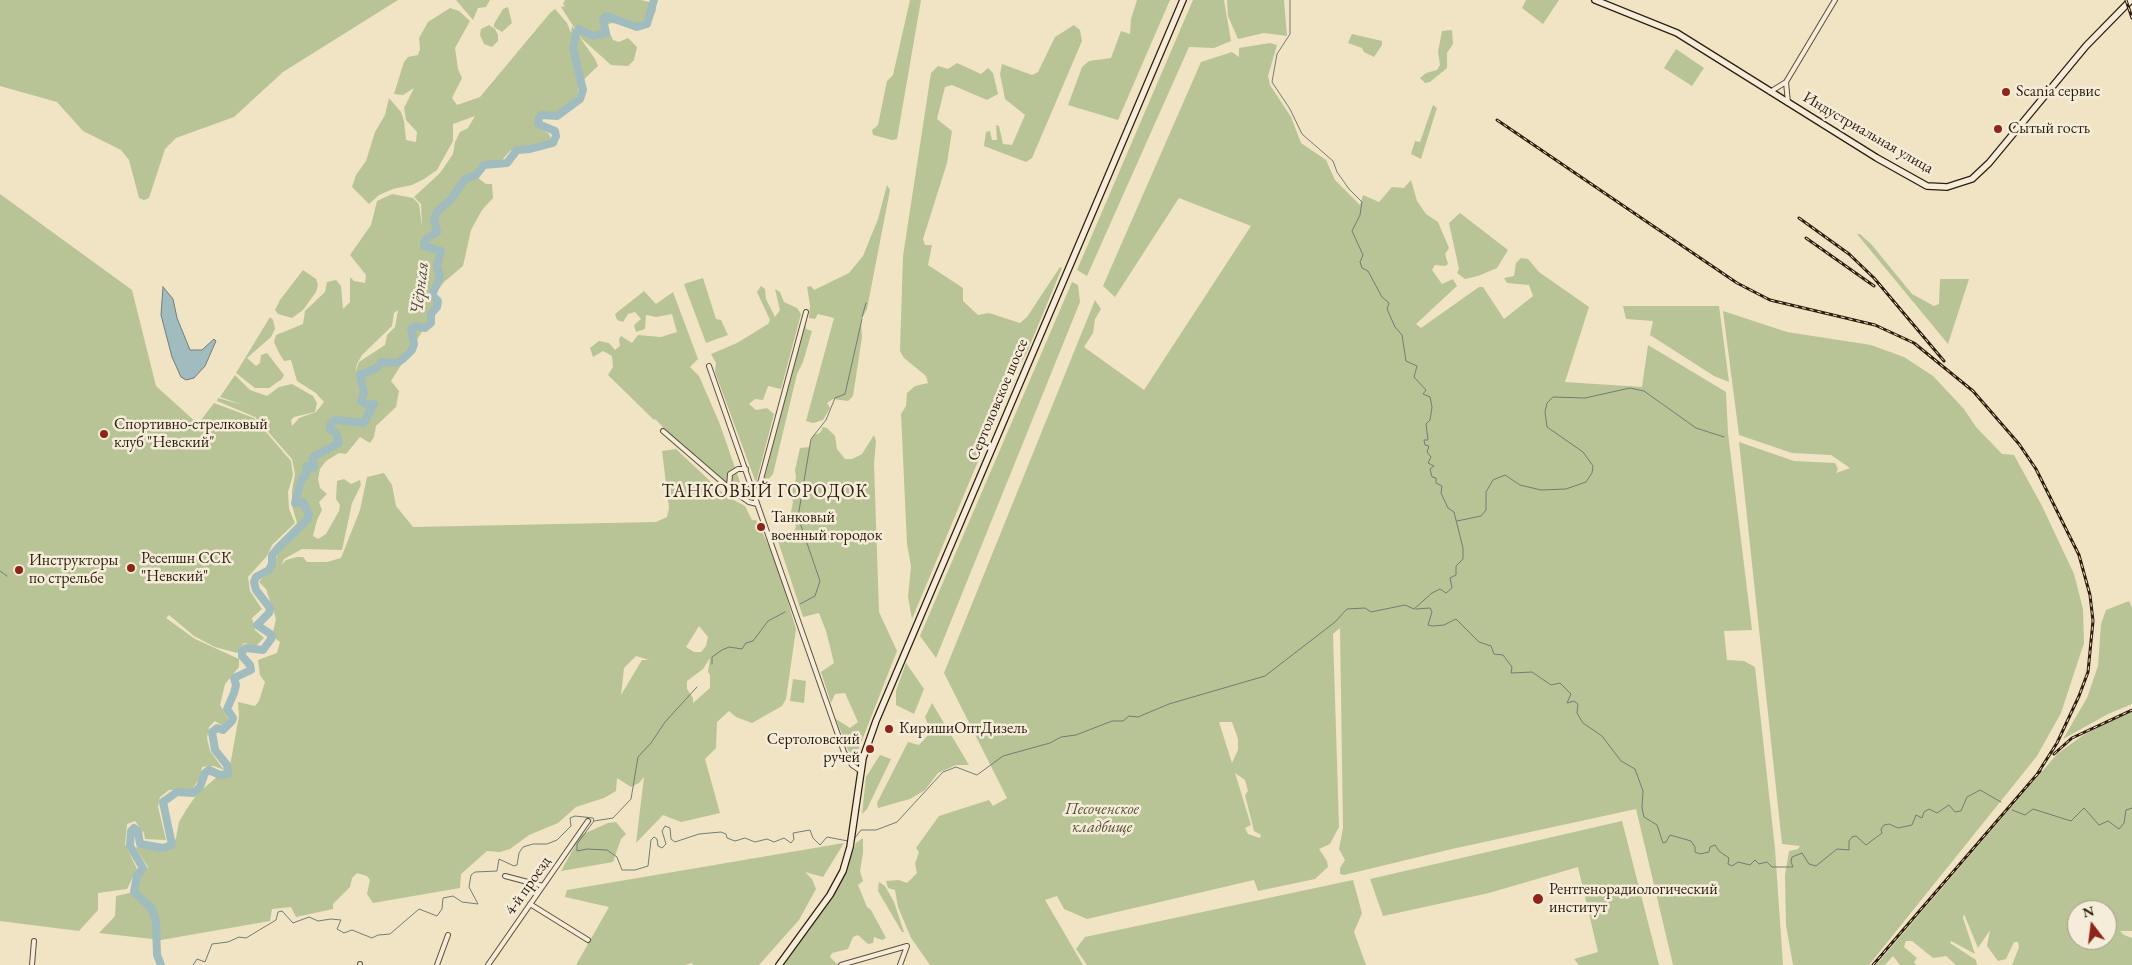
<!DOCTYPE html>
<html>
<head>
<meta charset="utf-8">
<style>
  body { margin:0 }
  #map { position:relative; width:2132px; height:965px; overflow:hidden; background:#f0e4c4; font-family:"EB Garamond",serif }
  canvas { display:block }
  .north { position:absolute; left:2067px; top:900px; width:50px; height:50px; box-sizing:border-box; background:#f5edd9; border:1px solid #a59a87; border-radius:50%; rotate:345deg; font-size:14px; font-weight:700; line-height:20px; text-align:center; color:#2e1d0c }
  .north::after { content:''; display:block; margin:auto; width:18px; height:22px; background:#8f2418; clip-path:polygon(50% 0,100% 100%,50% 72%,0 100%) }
</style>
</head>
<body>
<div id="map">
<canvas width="2132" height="965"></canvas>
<div class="north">N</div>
</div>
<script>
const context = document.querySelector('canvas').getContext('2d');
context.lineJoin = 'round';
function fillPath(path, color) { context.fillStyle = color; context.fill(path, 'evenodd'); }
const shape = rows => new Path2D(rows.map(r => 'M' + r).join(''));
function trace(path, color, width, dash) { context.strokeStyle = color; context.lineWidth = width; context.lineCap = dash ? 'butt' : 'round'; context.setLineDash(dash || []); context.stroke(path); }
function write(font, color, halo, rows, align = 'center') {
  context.font = font + ' "EB Garamond",serif'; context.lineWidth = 5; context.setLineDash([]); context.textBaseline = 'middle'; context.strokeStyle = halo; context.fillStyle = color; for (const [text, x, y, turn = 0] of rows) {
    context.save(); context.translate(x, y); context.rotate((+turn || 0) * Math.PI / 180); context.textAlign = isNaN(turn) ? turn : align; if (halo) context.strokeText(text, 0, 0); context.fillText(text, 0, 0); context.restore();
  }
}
fillPath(shape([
  [0,0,398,0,283,72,234,117,176,138,165,149,149,198,144,200,139,198,129,160,121,150,83,131,57,102,0,86],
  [456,0,490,0,486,7,478,8,473,20],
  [565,0,641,0,654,3,656,10,651,22,644,27,612,23,606,25,613,40,619,42,628,38,637,47,634,60,628,66,611,65,581,38,561,7,565,6,563,4],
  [910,0,921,0,897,139,892,140,873,135,872,130,878,125,887,81,893,75],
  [1137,0,1170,0,1118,120,1068,105,1082,67,1089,61,1111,58,1121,31,1130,34,1131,19],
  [1193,0,1224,0,1231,41,1214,48,1189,47,1087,276,1077,270],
  [1227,0,1284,0,1287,36,1264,33,1238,39,1228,16],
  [1526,0,1559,0,1543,24,1522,8],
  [508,7,512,23,502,32,494,27,494,24,503,9],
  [450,8,459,11,470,21,455,48,458,69,462,78,452,98,457,105,480,97,550,13,555,9,567,23,571,33,572,26,595,59,598,66,580,83,577,96,568,106,556,114,536,116,537,126,549,134,552,141,531,148,519,147,510,151,502,160,486,163,478,169,478,178,486,184,492,184,493,198,482,210,471,230,463,266,444,282,435,294,437,310,431,324,423,330,391,381,399,391,396,407,376,426,374,437,370,443,360,437,346,454,339,453,326,461,320,469,318,479,320,488,327,494,319,502,322,510,317,520,313,536,318,539,326,534,339,511,340,505,336,499,337,481,344,479,351,484,360,480,361,485,352,503,342,550,302,549,284,559,281,565,286,560,297,557,303,557,307,562,327,562,341,558,360,510,367,477,384,473,392,485,396,506,413,527,656,522,667,517,669,508,662,451,676,449,726,496,745,506,752,520,756,520,775,558,796,629,786,699,782,706,752,723,736,717,729,711,717,722,716,748,705,759,720,813,681,822,663,815,636,843,644,777,639,783,631,787,617,778,616,791,604,798,576,807,558,823,529,835,510,849,500,852,487,851,461,874,460,888,373,903,367,894,370,880,367,876,357,873,352,878,350,887,333,904,333,909,296,917,291,907,272,909,270,921,161,940,99,933,115,916,116,896,138,891,140,878,148,867,135,847,163,851,171,849,176,838,179,822,186,810,197,794,230,766,239,716,238,702,255,706,259,701,265,682,260,675,258,660,277,653,280,642,272,636,276,619,266,589,259,582,274,564,278,553,273,548,297,523,292,505,292,491,295,474,292,459,255,417,217,401,218,398,243,405,220,397,235,375,250,390,267,396,279,387,292,384,313,396,317,403,315,412,294,417,291,420,292,426,299,418,316,412,324,402,316,393,297,381,291,360,284,361,279,353,274,342,276,335,303,324,305,311,325,292,327,282,336,280,341,286,343,309,350,302,350,277,354,281,365,283,366,275,350,255,371,225,377,201,392,194,413,198,419,204,422,227,421,204,414,197,440,173,453,154,455,142,460,132,468,128,475,116,453,124,453,141,437,170,424,179,412,185,393,189,379,195,369,204,352,187,356,175,366,161,375,132,385,115,389,98,401,112,404,121,406,140,416,142,417,132,406,120,404,108,414,88,403,95,394,94,404,62,408,57,418,55,420,49,419,38,428,22],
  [398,310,395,327,387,335,385,345,359,362,355,373,357,364,362,355,392,326,394,313],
  [699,626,708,637,706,646,701,652,694,652,686,647],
  [636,656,649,660,642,660,621,695,624,668],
  [710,658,708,672,710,675,710,688,693,703,693,698,687,689,687,681,703,669],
  [489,25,495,29,498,35,498,41,492,47,484,44,480,35,481,29],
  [1074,25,1080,30,1082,41,1032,158,1026,162,984,146,986,132,990,131,992,140,997,140,996,125,999,126,1003,144,1012,145,1025,115,1005,99,1000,74,1002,64,1032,75,1038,72,1055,37],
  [1452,30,1453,44,1447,53,1447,68,1430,82,1425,83,1420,78,1426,73,1437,70,1440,65,1438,52,1442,31],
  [1352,34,1382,41,1382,45,1374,57,1364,52,1362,48,1348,43],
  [1270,43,1277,45,1268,76,1270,85,1291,117,1301,143,1326,160,1335,180,1360,205,1363,195,1379,202,1392,187,1404,188,1411,180,1417,201,1426,214,1438,222,1449,248,1445,254,1448,264,1445,266,1435,265,1432,270,1442,284,1453,279,1457,286,1416,324,1421,328,1479,287,1483,287,1504,319,1533,296,1529,285,1507,283,1504,278,1514,276,1516,263,1521,258,1528,259,1539,272,1589,307,1565,382,1642,387,1648,345,1726,392,1728,433,1752,630,1724,631,1727,660,1744,661,1755,667,1775,849,1783,965,1673,965,1636,809,1452,849,1344,875,1340,874,1340,868,1345,860,1339,849,1343,828,1340,628,1333,634,1339,827,1330,844,1319,849,1327,861,1328,867,1315,879,1258,891,1254,880,1087,919,1064,909,1057,896,1045,900,1083,965,930,965,911,938,898,907,895,890,888,888,886,881,899,880,907,883,917,873,915,864,919,852,916,848,939,816,989,800,993,806,1007,798,944,673,1095,300,1101,309,1095,319,1093,333,1084,347,1144,390,1251,226,1179,198,1115,297,1103,286,1201,62,1232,52,1239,57,1239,48],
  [1219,722,1232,722,1238,739,1238,750,1232,763],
  [1235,773,1245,780,1248,791,1245,795,1254,831,1261,835,1260,838,1248,834,1245,828,1251,825],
  [1676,49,1704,68,1692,86,1664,68],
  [957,63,981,74,988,68,993,73,998,94,987,100,952,85,945,87,937,119,952,131,947,163,923,239,925,245,932,245,928,265,963,288,963,301,978,315,989,313,1020,323,1027,317,1060,267,1062,268,1027,352,1012,380,912,619,908,597,911,566,907,544,901,414,906,406,907,393,915,386,928,383,926,376,904,358,900,351,903,256,931,73,938,66,948,69],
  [1433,105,1437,108,1421,159,1411,154,1415,141,1420,142],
  [887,185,890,190,867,309,861,320,862,337,853,396,848,401,833,399,827,403,830,408,823,420,813,423,806,421,834,318,818,314,815,319,809,318,810,305,807,287,811,286,814,290,849,273,863,256,878,219],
  [0,194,132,290,156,386,198,424,214,403,254,418,291,461,293,475,288,492,289,509,295,523,272,545,267,556,248,577,250,591,262,609,252,618,255,630,264,638,256,646,244,643,237,653,215,647,194,636,169,615,166,618,195,639,239,659,239,667,225,684,220,705,229,720,223,726,215,721,209,727,207,738,210,751,224,770,214,766,202,767,200,778,192,789,169,790,160,797,158,807,166,840,145,839,144,833,135,821,127,824,125,844,137,869,127,889,98,893,98,910,79,931,0,921],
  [1460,213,1508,250,1497,268,1478,276,1465,279,1457,273,1459,269,1449,223],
  [1857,234,1860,234,1872,245,1912,294,1934,306,1939,304,1940,279,1969,279,1948,344],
  [303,270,316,279,318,285,316,292,303,310,292,318,278,314,275,310,280,300],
  [703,278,716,319,721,320,728,335,706,343,684,284],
  [1072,282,1078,285,1080,302,936,658,920,636],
  [761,286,765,289,766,299,775,317,780,310,775,289,780,292,784,302,797,308,801,314,781,389,768,386,763,400,755,399,749,404,756,410,767,408,774,414,756,483,715,372,716,363,711,354,737,343,768,324,770,320,757,292],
  [644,291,656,304,673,292,698,359,690,367,699,376,719,422,746,499,676,440,655,419,654,420,608,375,613,367,612,356,603,351,593,357,590,348,599,341,609,343,615,350,620,346,619,339,621,336,632,343,638,335,661,337,677,332,672,314,656,317,646,315,645,329,636,332,634,325,641,319,635,312,628,314,623,322,617,320,615,314],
  [1623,306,1719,306,1729,382,1714,376,1650,335,1653,321,1626,319],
  [1723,311,1787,332,1871,345,1904,357,1933,376,1964,409,1976,427,2002,454,2014,455,2042,506,2074,574,2083,609,2084,643,2061,713,2037,756,1869,965,1793,965,1786,925,1785,875,1789,851,1798,849,1800,846,1782,844,1739,442,1794,461,1835,463,1838,469,1836,473,1850,468,1831,455,1792,453,1739,435],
  [270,317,273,320,275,329,271,337,247,358,256,366,260,363,261,355,267,353,284,375,282,379,269,388,255,388,236,373],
  [805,324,806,329,812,331,803,362,797,374,773,474,767,481,764,480],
  [823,427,827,428,835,436,837,449,845,459,852,459,862,454,874,435,876,441,874,464,879,612,897,651,857,753,852,754,848,750,836,719,850,728,858,722,845,693,835,694,831,703,821,672,834,663,826,631,819,613,803,617,778,541,780,535,792,534,796,527,791,512,793,502,791,494,796,478,795,470,800,448,809,447,813,435,820,433],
  [2129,601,2132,608,2132,704,2108,714,2063,739,2087,698,2098,666,2101,624,2106,610],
  [906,663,924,689,914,714,896,705,896,691],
  [793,679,806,681,804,703,790,701],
  [932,703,969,765,956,765,938,773,925,790,910,799,878,808,877,803,908,742,919,745,931,732,925,717],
  [2132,712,2132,931,2120,931,2124,935,2132,938,2132,965,2012,965,2019,947,2018,942,2014,942,2006,959,1998,961,1987,946,1990,930,1978,948,1964,914,1963,918,1975,954,1951,941,1950,943,1976,960,1977,965,1956,965,1946,956,1933,958,1912,941,1906,941,1904,947,1917,958,1914,962,1916,965,1900,965,1893,956,1885,965,1876,965,2057,754,2082,736,2116,717],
  [2077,910,2107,910,2107,940,2077,940],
  [880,755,891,759,867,809,862,814,866,777],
  [1622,821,1659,965,1579,965,1574,959,1598,952,1578,867,1489,893,1383,916,1370,879],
  [616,822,626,834,621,839,613,862,561,871,581,835,608,823],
  [863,838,863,853,860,871,863,881,858,885,867,907,871,910,886,938,882,940,874,937,873,943,868,944,858,935,853,937,848,949,832,953,830,957,838,965,784,965,825,907,847,868,856,843],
  [844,843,823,877,805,872,812,879,816,889,799,920,759,965,693,965,692,963,685,965,576,965,609,907,565,897,567,890],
  [1353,880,1362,913,1354,932,1366,965,1087,965,1076,949,1085,937],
  [879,882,885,886,894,902,904,932,902,932,878,891]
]), '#b8c495');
const water = shape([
  [163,287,173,299,177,318,190,350,202,350,214,339,216,341,205,366,194,378,186,380,181,377,172,357,161,315,163,287]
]);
fillPath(water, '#a0bcbf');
trace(water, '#727c77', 1);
trace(shape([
  [862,317,866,303],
  [1457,521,1481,516,1486,510,1486,492,1493,480,1505,475,1520,485,1541,490,1566,489,1586,482,1592,473,1593,466,1583,452,1547,427,1545,412,1547,403,1553,397,1585,398,1630,388,1644,391,1696,428,1724,437],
  [0,571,7,576],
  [800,604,815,596,820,581,798,517,811,439,826,420,835,398,845,394,862,319],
  [1416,609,1430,608,1432,612,1428,625,1432,626,1444,625,1456,619,1479,642,1491,646,1494,654,1503,655,1512,667,1511,673,1532,672,1551,685,1560,683,1571,694,1567,703,1574,701,1578,704,1577,713,1583,723,1602,736,1621,761,1635,769,1643,791,1642,808,1644,817,1657,825,1663,843,1666,842,1670,835,1691,841,1695,847,1695,852,1700,854,1709,852,1710,847,1715,845,1719,851,1729,858,1728,864,1732,866,1738,862,1750,865,1755,860,1759,864,1767,862,1772,867,1793,867,1791,862,1792,857,1802,853,1809,864,1816,866,1837,849,1849,850,1849,841,1852,837,1856,836,1866,845,1882,833,1881,829,1884,825,1889,824,1898,828,1912,825,1916,815,1922,818,1924,812,1929,809,1937,813,1949,805,1955,812,1961,811,1967,797,1980,790,2001,802],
  [712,664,712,657,722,650,729,647,742,649,746,643,753,641,768,621,785,612],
  [2012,810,2025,815,2033,809,2071,821,2084,808,2099,825,2108,821,2119,829,2124,823,2126,810,2132,808],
  [594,821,613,818,631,799,638,757,651,743,665,722,697,687],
  [854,839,861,830,876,830,897,822,943,772,956,767,977,775,1003,756,1050,743,1061,737,1076,735,1112,721,1123,721,1129,716,1138,717,1169,704,1265,676,1335,622,1347,609,1365,608,1371,612,1405,605,1414,609,1432,593,1440,589,1446,593,1452,588,1450,578,1456,575,1456,566,1463,559,1463,548,1454,512,1448,508,1441,493,1442,486,1436,483,1436,478,1432,477,1430,469,1434,466,1428,463,1431,457,1427,452,1429,446,1425,445,1424,440,1428,440,1426,424,1430,420,1432,407,1430,397,1423,394,1426,390,1414,377,1417,366,1406,361,1402,335,1395,327,1387,309,1389,303,1382,297,1368,271,1362,268,1360,262,1363,255,1352,231,1360,215,1362,202,1349,189,1337,172,1333,161,1302,134,1290,109,1272,82,1277,54,1290,34,1290,0],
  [193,965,197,959,205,962,212,944,228,942,239,937,246,938,276,920,278,912,282,911,293,923,309,917,318,921,331,919,341,920,337,929,344,933,352,930,372,938,378,935,390,934,419,909,437,916,442,909,443,898,453,896,462,902,478,904,469,887,471,875,475,872,497,871,499,859,514,866,517,865,519,853,523,847,533,844,547,844,557,840,571,826,570,818,575,816,593,818,594,821,577,844,577,851,587,849,607,850,617,857,622,870,635,870,648,866,651,840,654,837,657,839,658,846,662,848,666,844,662,831,665,826,670,828,671,839,675,842,699,834,721,832,726,834,727,838,735,841,745,838,755,842,767,839,774,842,784,838,791,843,794,839,793,833,810,830,813,838,820,845,827,837,848,841]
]), '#727c77', 1);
trace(shape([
  [161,965,157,955,156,921,152,909,134,892,137,876,143,868,130,846,131,831,134,828,138,831,140,844,163,848,172,845,163,802,177,792,193,793,200,787,205,773,209,770,220,775,228,774,227,765,215,750,212,732,217,728,223,730,232,721,233,718,227,709,234,693,236,685,234,678,251,670,250,665,242,656,242,651,246,648,263,650,271,639,272,635,257,625,269,613,270,608,256,590,254,582,256,577,269,570,272,564,272,555,278,548,308,519,309,515,303,502,295,503,302,478,306,475,307,466,314,468,313,457,339,443,336,433,330,429,331,423,336,420,364,423,374,404,367,405,361,401,364,393,360,375,377,368,381,362,397,363,403,359,412,350,414,344,411,329,415,326,425,328,431,323,431,314,437,307,438,301,432,295,440,277,437,266,441,251,424,246,425,240,437,232,434,219,437,212,452,198,465,179,476,175,484,165,507,163,517,150,530,149,553,143,556,136,555,131,538,124,539,117,542,115,557,116,580,99,583,90,573,48,576,34,579,29,593,36,606,33,603,20,606,16,637,27,647,24,654,0]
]), '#a0bcbf', 8);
const street = shape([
  [1786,82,1788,103],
  [1770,92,1786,82,1835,0],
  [709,366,844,752,852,765,861,771],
  [663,431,729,488,749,502,757,504],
  [729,488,730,474,738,469,746,469],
  [756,498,806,312],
  [505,876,543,886],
  [530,904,588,940],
  [32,965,34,941],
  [360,965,360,964],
  [437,965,448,935],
  [488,965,588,821],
  [841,965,907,946,900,965]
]);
const secondary = shape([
  [1595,0,1677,33,1877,158,1927,186,1947,187,1972,179,1989,163,2086,46,2131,0],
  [779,965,830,895,843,871,850,847,863,758,876,721,1183,0]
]);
trace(street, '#5e4f3a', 6);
trace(secondary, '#2e1d0c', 8);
trace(street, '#f5edd9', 4);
trace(secondary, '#f5edd9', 5.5);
const rail = shape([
  [2126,0,2132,18],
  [1497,120,1737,283,1770,300,1875,325,1914,343,1973,391,2019,444,2036,469,2079,555,2090,595,2093,621,2088,672,2079,696,2057,743,2036,776],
  [1799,218,1849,254,1874,278,1944,361],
  [1806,238,1874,286],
  [2054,754,2072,738,2132,710],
  [1873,965,2040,771]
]);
trace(rail, '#2e1d0c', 3);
trace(rail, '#f5edd9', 1, [4]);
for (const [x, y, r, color] of [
  [2006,92,5,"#8f2418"],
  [1998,129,5,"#8f2418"],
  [104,434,5,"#8f2418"],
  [761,527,5,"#8f2418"],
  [131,568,5,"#8f2418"],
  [19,570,5,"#8f2418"],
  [889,729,5,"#8f2418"],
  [870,749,5,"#8f2418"],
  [1538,899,6,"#8f2418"]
]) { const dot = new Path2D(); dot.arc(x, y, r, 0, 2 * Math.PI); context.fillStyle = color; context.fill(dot); trace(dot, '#f5edd9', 2); }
write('16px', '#2e1d0c', '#f5edd9', [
  ["Scania сервис",2016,92],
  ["Сытый гость",2008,129],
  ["Спортивно-стрелковый",114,425],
  ["клуб \"Невский\"",114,443],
  ["Танковый",771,518],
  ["военный городок",771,536],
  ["Ресепшн ССК",141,559],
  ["\"Невский\"",141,577],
  ["Инструкторы",29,561],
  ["по стрельбе",29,579],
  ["КиришиОптДизель",899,729],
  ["Сертоловский",860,740,"right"],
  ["ручей",860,758,"right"],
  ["Рентгенорадиологический",1549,890],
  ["институт",1549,908]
], 'left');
write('16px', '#2e1d0c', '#f5edd9', [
  ["Индустриальная улица",1868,133,30],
  ["Сертоловское шоссе",998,400,-67],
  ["4-й проезд",528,886,-55]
]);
write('italic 16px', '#574f35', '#f5edd9', [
  ["Песоченское",1102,810],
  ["кладбище",1102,828]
]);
write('italic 18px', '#504d42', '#f5edd9', [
  ["Чёрная",420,288,-83]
]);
context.letterSpacing = '1px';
write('18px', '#2e1d0c', '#f5edd9', [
  ["ТАНКОВЫЙ ГОРОДОК",765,492]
]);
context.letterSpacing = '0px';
</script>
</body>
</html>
